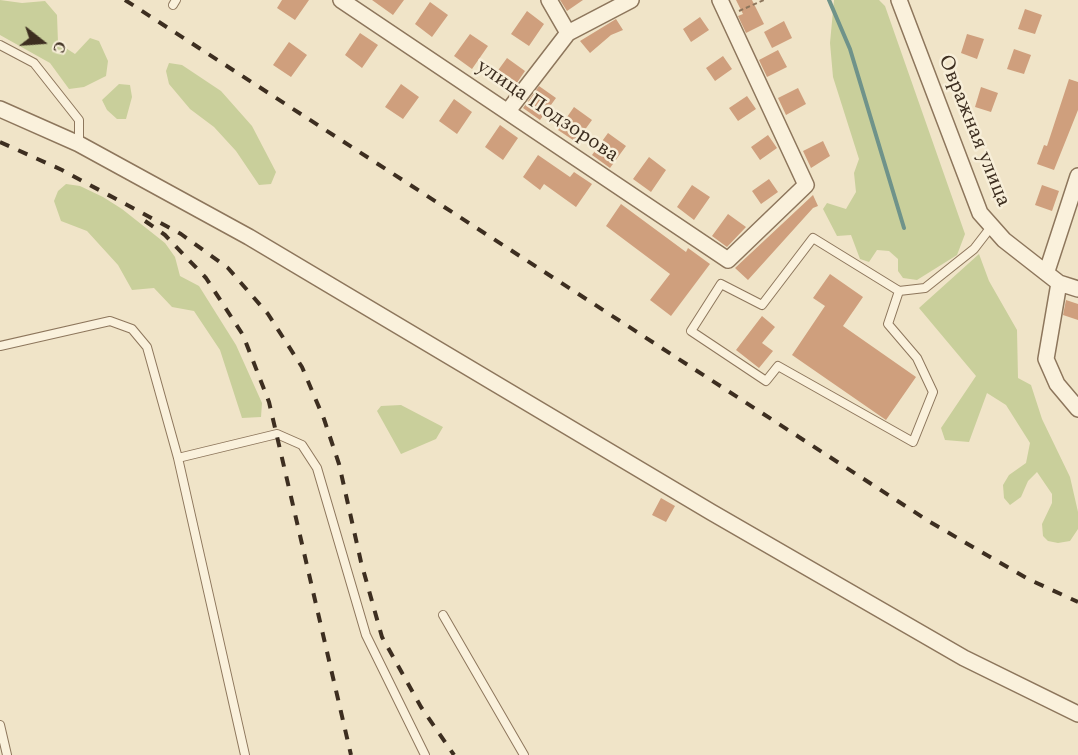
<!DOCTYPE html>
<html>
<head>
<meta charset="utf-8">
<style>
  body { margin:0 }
  #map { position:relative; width:1078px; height:755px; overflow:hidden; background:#f0e4c8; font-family:Spectral,serif }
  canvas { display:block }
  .north { position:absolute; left:12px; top:12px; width:60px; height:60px; -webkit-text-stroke:4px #f7eed8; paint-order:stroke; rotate:107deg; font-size:16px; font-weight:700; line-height:24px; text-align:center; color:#3d2e20 }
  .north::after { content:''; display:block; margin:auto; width:21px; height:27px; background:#3d2e20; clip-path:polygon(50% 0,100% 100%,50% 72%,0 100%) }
</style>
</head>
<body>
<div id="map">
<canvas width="1078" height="755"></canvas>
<div class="north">С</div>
</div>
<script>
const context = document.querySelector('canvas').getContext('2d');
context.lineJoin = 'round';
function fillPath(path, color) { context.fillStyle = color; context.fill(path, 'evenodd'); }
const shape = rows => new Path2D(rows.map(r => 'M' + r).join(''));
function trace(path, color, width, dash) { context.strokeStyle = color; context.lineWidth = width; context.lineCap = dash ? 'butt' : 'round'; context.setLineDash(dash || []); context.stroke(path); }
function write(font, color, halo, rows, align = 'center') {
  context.font = font + ' Spectral,serif'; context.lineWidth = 5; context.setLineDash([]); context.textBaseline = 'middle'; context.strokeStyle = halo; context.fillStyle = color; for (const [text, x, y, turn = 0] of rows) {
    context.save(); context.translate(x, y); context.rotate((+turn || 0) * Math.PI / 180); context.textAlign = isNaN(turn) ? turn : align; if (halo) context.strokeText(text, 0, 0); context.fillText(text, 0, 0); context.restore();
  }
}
fillPath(shape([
  [0,0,22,3,45,1,57,15,58,43,75,54,90,38,99,41,108,61,106,76,84,87,69,89,50,63,0,35],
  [834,0,879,0,885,6,965,234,957,255,917,280,903,278,898,271,898,259,889,251,877,250,869,262,860,259,851,235,837,236,823,209,827,203,846,209,856,192,854,173,859,159,833,77,830,43],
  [169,63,182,65,221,91,252,126,276,172,271,184,259,185,236,151,214,127,190,109,169,84,166,71],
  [119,84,130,85,132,97,126,119,117,119,107,110,102,100],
  [66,184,80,186,103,197,122,209,165,243,175,257,180,276,199,286,236,345,262,403,261,417,242,418,220,350,194,311,172,307,154,288,132,290,118,265,87,231,61,221,54,201,58,191],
  [979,254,989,281,1017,330,1018,378,1031,385,1042,419,1070,477,1078,512,1078,529,1070,541,1058,543,1048,541,1043,536,1042,524,1052,503,1052,494,1037,472,1028,481,1021,497,1010,505,1004,498,1003,485,1009,475,1026,463,1030,443,1006,405,987,393,969,442,945,440,941,428,976,376,919,308],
  [401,405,443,427,436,439,401,454,377,411,381,406]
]), '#c9cf9b');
trace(shape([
  [829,0,850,49,904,228]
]), '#6f938a', 4);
fillPath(shape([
  [282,0,309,0,295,20,277,8],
  [372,0,404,0,393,15],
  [560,0,583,0,567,11],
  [736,0,752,0,764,24,746,33,738,16,743,14],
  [430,2,448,15,432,37,415,24],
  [1025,9,1042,15,1035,34,1018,29],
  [527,11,544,24,529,46,511,34],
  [700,17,709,30,691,42,683,29],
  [616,19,623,30,611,35,590,53,580,41],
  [784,21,792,38,772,48,764,32],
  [360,33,378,45,362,68,345,55],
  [470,34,488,46,472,69,454,56],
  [967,34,984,39,977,59,961,53],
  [289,42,307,55,291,77,273,65],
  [1014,49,1031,55,1024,74,1007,69],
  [778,50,787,67,767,77,759,60],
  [723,56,732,69,715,81,706,68],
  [507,58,525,71,510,93,491,80],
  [1069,79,1078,82,1078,110,1054,170,1037,164,1044,145,1047,146],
  [401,84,419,97,403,119,385,107],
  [539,86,556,98,540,120,523,108],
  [981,87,998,93,991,112,975,107],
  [798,88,806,104,786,115,778,98],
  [747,96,756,109,738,121,729,108],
  [454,99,472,112,457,134,439,121],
  [574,107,592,120,576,142,558,130],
  [500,125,518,138,503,160,485,147],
  [608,133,626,146,610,168,592,155],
  [768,135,777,148,760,160,751,147],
  [823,141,830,156,811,168,803,151],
  [538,155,570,177,574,172,592,184,576,207,544,184,540,190,523,177],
  [649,157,666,170,651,192,633,179],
  [769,179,778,192,761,204,752,191],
  [692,185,710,197,694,220,677,207],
  [1042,185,1059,191,1052,211,1035,205],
  [813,195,818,206,813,208,748,280,735,268],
  [621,204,686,252,688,248,710,264,671,316,650,300,670,274,606,226],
  [728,214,746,227,727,247,712,236],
  [830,274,863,297,843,326,916,377,886,420,792,355,825,306,813,298],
  [1066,300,1078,304,1078,320,1063,315],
  [762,316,775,327,762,343,773,351,759,368,736,350],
  [661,498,675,506,666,522,652,515]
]), '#cf9f7d');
const lane = shape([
  [173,5,176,0],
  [0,45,34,63,79,120,79,144],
  [899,291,888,324,917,358,933,392,913,442,778,366,766,381,691,331,721,284,762,305,813,238,899,291,925,288,974,249,991,227],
  [0,346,110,321,132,329,147,347,178,458,245,755],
  [178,458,277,434,302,445,317,468,366,635,425,755],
  [443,615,524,755],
  [0,725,7,755]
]);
const street = shape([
  [341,0,728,260,806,185,720,0],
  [549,0,568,33],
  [899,0,980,213,1004,240,1059,283,1078,289],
  [0,109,79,144,249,237,711,512,964,658,1078,714],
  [508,111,568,33,631,0],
  [1047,271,1078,176],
  [1059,283,1046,359,1057,384,1078,409]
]);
trace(lane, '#8d765c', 10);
trace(street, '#8d765c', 18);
trace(shape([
  [739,11,764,0]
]), '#8d765c', 2, [4.5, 3]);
trace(lane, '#faf1dc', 8);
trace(street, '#faf1dc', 15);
trace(shape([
  [125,0,930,522,1028,579,1078,602],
  [0,142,62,170,181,234,228,268,268,314,302,367,324,419,339,464,361,562,382,637,421,707,454,755],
  [145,221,165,235,206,278,243,335,269,402,351,755]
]), '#3d2e20', 4, [10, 10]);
write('21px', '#3d2e20', '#f7eed8', [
  ["улица Подзорова",547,112,34],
  ["Овражная улица",973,131,68]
]);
</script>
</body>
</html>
